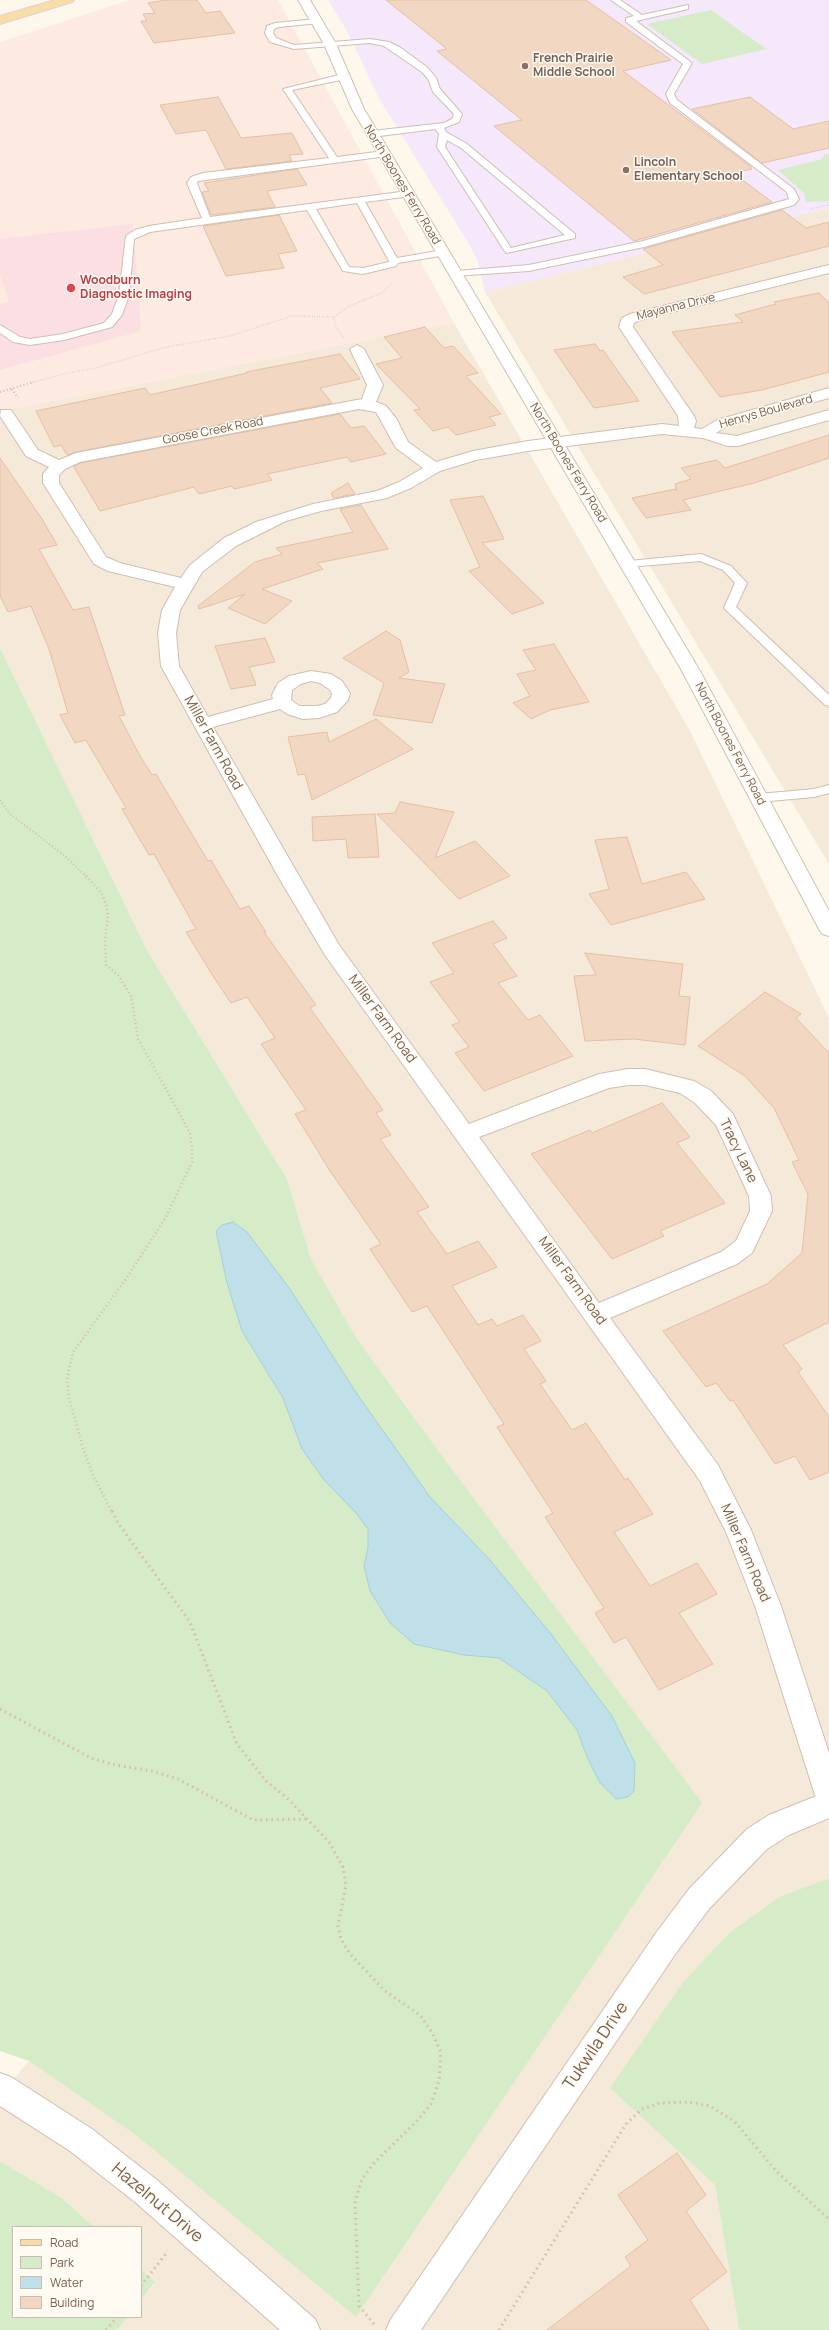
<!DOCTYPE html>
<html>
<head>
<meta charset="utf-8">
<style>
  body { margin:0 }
  #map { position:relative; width:829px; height:2330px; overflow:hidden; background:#fdf7ec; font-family:Manrope,sans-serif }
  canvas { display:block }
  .legend { position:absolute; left:12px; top:2226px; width:130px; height:92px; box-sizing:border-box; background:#fffbf3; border:1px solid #c9bdb1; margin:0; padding:5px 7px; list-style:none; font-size:12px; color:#795f4d }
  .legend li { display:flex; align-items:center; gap:8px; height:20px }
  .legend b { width:20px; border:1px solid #c9bdb1 }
</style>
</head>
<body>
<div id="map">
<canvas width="829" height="2330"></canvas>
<ul class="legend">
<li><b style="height:5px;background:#fadda6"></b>Road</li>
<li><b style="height:11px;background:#d6ecc9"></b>Park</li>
<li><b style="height:11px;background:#bfe0e8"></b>Water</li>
<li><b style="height:11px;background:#f2d8c3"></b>Building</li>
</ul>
</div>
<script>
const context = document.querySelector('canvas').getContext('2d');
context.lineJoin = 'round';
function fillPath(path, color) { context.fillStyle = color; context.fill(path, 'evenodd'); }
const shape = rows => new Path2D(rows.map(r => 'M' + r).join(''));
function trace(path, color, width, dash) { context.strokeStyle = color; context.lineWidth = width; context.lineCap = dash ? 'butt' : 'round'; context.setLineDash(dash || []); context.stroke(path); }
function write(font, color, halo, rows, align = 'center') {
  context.font = font + ' Manrope,sans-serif'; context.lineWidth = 3; context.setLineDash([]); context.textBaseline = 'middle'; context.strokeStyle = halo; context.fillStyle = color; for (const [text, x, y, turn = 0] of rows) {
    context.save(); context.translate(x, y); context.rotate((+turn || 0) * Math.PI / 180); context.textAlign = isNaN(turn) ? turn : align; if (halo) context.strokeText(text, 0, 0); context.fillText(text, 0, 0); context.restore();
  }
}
fillPath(shape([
  [829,208,829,864,485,292],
  [454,323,690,731,829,1018,829,1878,779,1897,730,1932,683,1982,611,2088,715,2185,739,2330,117,2330,127,2317,141,2317,141,2300,155,2283,141,2269,141,2227,94,2227,62,2198,0,2161,0,2095,29,2061,137,2135,451,1468,357,1339,311,1259,287,1179,147,950,0,648,0,411]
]), '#f5e9da');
fillPath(shape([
  [130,0,278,0,454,323,0,411,0,42]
]), '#fdeae0');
fillPath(shape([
  [328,0,829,0,829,208,485,292,478,262,472,249,380,100,346,29]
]), '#f4e8fa');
fillPath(shape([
  [133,224,141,331,0,370,0,304,9,302,0,274,0,239]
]), '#fbdfe2');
fillPath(shape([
  [711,10,746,35,767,49,702,64,647,24],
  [829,154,829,201,806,202,804,193,778,170,822,159,824,155],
  [0,648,147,950,287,1179,311,1259,357,1339,451,1468,702,1803,356,2317,136,2135,29,2061,0,2051],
  [829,1878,829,2330,739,2330,715,2185,610,2088,683,1982,730,1932,779,1897],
  [0,2161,62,2198,94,2227,13,2227,13,2317,127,2317,117,2330,0,2330],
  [141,2269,155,2282,141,2300]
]), '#d6ecc9');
const water = shape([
  [233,1222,247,1232,290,1289,357,1394,430,1497,490,1560,551,1634,612,1716,635,1763,634,1791,628,1797,616,1799,600,1783,587,1757,577,1730,547,1691,499,1658,464,1655,414,1644,390,1623,370,1591,364,1566,368,1548,368,1529,356,1513,324,1480,302,1449,283,1398,242,1331,227,1283,216,1231,222,1225,233,1222]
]);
fillPath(water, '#bfe0e8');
trace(water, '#a5d0d9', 1);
const building = shape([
  [166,0,197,0,206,13,220,11,235,33,154,43,141,21,147,21,143,14,155,13,148,3,166,0],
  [386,0,586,0,671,60,623,71,750,166,752,169,733,173,772,202,634,241,494,126,522,120,437,51,447,49,386,0],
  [218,97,241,138,292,133,303,154,289,155,292,161,226,169,206,130,176,134,160,105,218,97],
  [750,97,793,129,829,121,829,148,762,163,692,109,750,97],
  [297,169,307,185,267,191,275,207,211,215,202,192,209,191,204,183,297,169],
  [782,210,806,228,829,222,829,246,644,294,623,277,663,265,643,249,782,210],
  [279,215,297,251,278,254,284,268,226,276,203,226,279,215],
  [819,293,829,303,829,372,762,390,720,397,672,332,743,322,735,315,776,304,774,302,819,293],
  [425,327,444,348,453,346,478,373,466,376,501,414,489,417,496,425,456,435,448,427,433,431,414,410,420,409,376,364,402,358,384,337,425,327],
  [595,344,600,351,603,350,639,401,594,408,554,350,595,344],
  [340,354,360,379,320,388,332,403,76,452,67,455,61,445,54,447,36,411,145,388,150,395,247,373,246,372,340,354],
  [340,414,351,428,364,426,386,454,351,462,347,457,267,474,272,480,234,489,232,486,199,494,194,487,100,511,74,467,80,463,340,414],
  [829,435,829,458,754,483,683,500,691,510,646,518,632,498,676,489,677,491,675,484,691,479,681,468,717,460,725,468,829,435],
  [0,458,42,519,57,545,39,549,73,610,89,607,125,715,119,716,140,756,152,775,156,774,208,861,211,860,240,909,249,906,266,932,264,932,316,1005,310,1008,383,1110,376,1113,391,1135,380,1139,429,1207,417,1212,447,1254,478,1241,497,1267,452,1286,478,1325,492,1319,497,1326,523,1315,541,1341,524,1349,546,1381,540,1384,572,1430,586,1423,625,1480,628,1478,653,1514,614,1532,650,1586,697,1563,717,1594,679,1613,713,1664,659,1690,626,1637,614,1643,595,1613,604,1608,545,1517,553,1513,497,1427,504,1424,427,1306,412,1312,370,1249,381,1244,330,1171,295,1114,306,1110,261,1044,275,1038,247,997,231,1003,213,976,186,932,196,929,154,854,149,855,122,809,126,808,86,740,75,743,60,715,68,713,49,649,31,606,8,612,0,596,0,458],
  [348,483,355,494,334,498,331,493,348,483],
  [483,496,504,539,482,543,544,603,512,614,469,571,480,567,450,500,483,496],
  [361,505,388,549,317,563,323,569,262,589,292,601,265,624,228,608,245,594,199,609,198,606,255,562,282,554,276,548,353,532,340,509,361,505],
  [386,631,400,640,409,672,399,678,445,684,432,723,373,715,384,683,343,658,386,631],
  [265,638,275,662,249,667,256,685,231,689,215,646,265,638],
  [554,644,589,702,550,710,531,719,513,703,530,696,517,674,536,670,523,650,554,644],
  [376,719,413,749,312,800,305,774,298,775,288,737,327,732,329,742,376,719],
  [400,802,454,812,435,858,475,841,510,876,459,899,377,814,395,813,400,802],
  [375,814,379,857,348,858,346,839,313,841,312,817,375,814],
  [627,837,642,884,686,872,705,899,611,925,589,894,609,889,595,840,627,837],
  [493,921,507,938,493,944,517,976,498,983,528,1020,540,1015,573,1056,484,1091,455,1053,469,1047,452,1025,460,1022,430,982,454,973,432,943,493,921],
  [585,953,683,964,679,996,690,997,685,1045,634,1039,585,1041,574,976,596,975,585,953],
  [765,992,801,1014,796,1018,829,1053,829,1322,783,1345,802,1369,798,1372,829,1417,829,1472,810,1480,795,1456,775,1464,733,1400,730,1401,716,1383,706,1387,663,1331,767,1284,802,1253,808,1194,792,1162,799,1160,774,1108,745,1076,698,1046,765,992],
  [662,1103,690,1137,677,1143,725,1203,660,1231,664,1236,612,1259,531,1154,590,1130,592,1133,662,1103],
  [677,2153,706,2195,686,2211,727,2272,690,2300,709,2330,547,2330,631,2266,625,2257,648,2240,618,2195,677,2153]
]);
fillPath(building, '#f2d8c3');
trace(building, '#e5bfa4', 1);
const service = shape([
  [611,0,620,0,642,15,688,5,688,9,636,21,692,63,674,94,677,100,794,189,799,199,794,205,644,247,529,271,453,276,453,272,456,271,529,265,643,241,789,199,787,192,670,103,666,94,683,64,626,22,626,18,634,16,611,0],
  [317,19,321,21,320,23,279,27,274,29,273,33,276,38,294,45,370,39,389,42,401,48,428,68,436,78,440,89,462,114,459,122,444,128,446,132,467,144,575,234,575,238,506,253,437,147,439,134,435,129,372,137,368,134,372,131,444,123,452,119,454,114,433,92,428,79,422,72,384,46,370,43,294,49,270,42,265,33,267,26,275,23,317,19],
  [447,140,461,148,565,235,511,248,445,147,447,140],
  [343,74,346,75,346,79,292,90,337,157,384,151,387,152,387,156,198,181,197,183,210,217,408,191,413,194,411,196,365,202,397,258,443,250,448,253,446,255,398,263,396,266,363,274,343,271,307,210,150,232,134,239,129,295,122,315,112,327,64,340,30,345,13,342,0,333,0,325,20,337,30,339,63,334,104,323,112,314,119,295,126,236,135,230,149,226,202,218,187,183,191,177,203,173,329,158,283,89,343,74],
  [357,203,389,261,389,262,363,268,349,267,316,209,357,203],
  [701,554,731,566,745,581,747,583,736,607,829,695,829,706,825,705,726,610,724,608,735,583,723,570,700,561,629,567,623,564,629,561,701,554],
  [829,785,829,793,814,797,759,802,753,798,759,794,814,789,829,785]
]);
const minor = shape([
  [829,265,829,273,640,320,634,323,633,327,694,416,696,421,694,428,702,429,717,420,829,388,829,398,727,426,716,433,737,436,829,410,829,420,738,446,728,446,703,438,662,434,528,451,476,460,440,471,411,488,387,498,321,511,286,521,236,546,202,572,180,610,176,633,179,666,208,717,273,699,272,695,278,683,289,676,311,671,331,674,342,681,350,693,348,700,337,712,319,718,303,719,287,714,280,709,213,727,339,945,469,1124,599,1074,628,1069,645,1069,694,1081,711,1091,733,1114,771,1196,772,1211,752,1253,737,1264,610,1318,718,1465,751,1530,781,1606,829,1753,829,1808,819,1804,815,1795,755,1606,726,1532,700,1481,325,955,279,878,161,666,158,633,162,610,175,587,108,571,94,564,43,483,43,474,49,467,26,456,0,416,1,410,11,410,38,450,59,460,76,453,362,399,367,385,350,349,357,345,364,349,383,385,376,402,386,406,396,418,408,442,436,462,473,451,528,441,662,424,679,426,678,416,619,327,622,318,630,314,829,265],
  [359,409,376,412,396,448,423,468,399,482,377,491,313,504,256,522,224,538,190,565,181,578,120,563,106,557,59,483,59,475,65,469,80,462,359,409],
  [311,681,320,683,329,689,332,693,331,698,325,704,317,706,299,706,291,700,292,690,301,684,311,681],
  [628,1085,645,1085,680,1093,695,1103,716,1125,749,1196,750,1211,736,1241,721,1252,599,1303,479,1137,609,1088,628,1085]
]);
const tertiary = shape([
  [829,1791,829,1818,789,1835,767,1849,709,1909,676,1953,421,2330,386,2330,391,2319,656,1933,689,1889,747,1829,769,1815,829,1791],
  [0,2073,11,2077,92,2129,157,2180,315,2319,320,2330,280,2330,135,2202,70,2151,0,2106,0,2073]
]);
const secondary = shape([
  [298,0,310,0,336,44,364,109,700,671,829,911,829,936,822,934,819,929,682,671,352,109,324,44,298,0]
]);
const primary = shape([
  [55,0,74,0,72,2,0,24,0,16,55,0]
]);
trace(service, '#d0bfb0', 2);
trace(minor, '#d0bfb0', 2);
trace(tertiary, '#d0bfb0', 2);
trace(secondary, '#d3c0ae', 2);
trace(primary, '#dcd5d1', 2);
trace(shape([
  [811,209,829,205],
  [343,337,335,325,334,317,349,306,382,293,392,283],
  [31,383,67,373,92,369,166,347,230,336,292,316,334,317]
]), '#d8bba5', 1.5, [0.5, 2]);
trace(shape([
  [12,389,18,398],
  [0,392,34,382],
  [0,800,9,813,66,857,87,877]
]), '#d8bba5', 2, [1, 2.5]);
trace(shape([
  [86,876,101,892,106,904,108,916,105,941,106,965,118,975,131,996,138,1039,181,1116,190,1134,192,1147,192,1162,166,1217,126,1279,73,1352,67,1379,69,1398,83,1448,93,1475,112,1512]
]), '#d8bba5', 2.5, [1, 3]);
trace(shape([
  [112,1511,118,1523,190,1622,237,1744,266,1781,288,1799,329,1842,343,1867,346,1885,338,1926,341,1939,350,1954,385,1991,420,2015,433,2034,441,2053,439,2081,431,2104,416,2122,375,2162,362,2179,355,2202,359,2306,374,2324],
  [0,1709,91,1758,115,1765,152,1771,178,1779,253,1820,308,1819],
  [141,2286,168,2251],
  [106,2330,117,2317],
  [499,2330,626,2124,642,2109,660,2103,689,2102,710,2106,735,2122,777,2172,829,2219]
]), '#d8bba5', 3, [1.5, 4]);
fillPath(service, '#fff');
fillPath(minor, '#fff');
fillPath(tertiary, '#fff');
fillPath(secondary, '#fff');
fillPath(primary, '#fadda6');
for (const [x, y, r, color] of [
  [525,66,4,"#8d6e63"],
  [626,170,4,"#8d6e63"],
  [71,288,5,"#e0444e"]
]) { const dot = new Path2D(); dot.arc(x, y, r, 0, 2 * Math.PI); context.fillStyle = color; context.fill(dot); trace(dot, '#fffbf3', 1.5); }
write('bold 12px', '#785e54', '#fffbf3', [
  ["French Prairie",533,59],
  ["Middle School",533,73],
  ["Lincoln",634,163],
  ["Elementary School",634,177]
], 'left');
write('12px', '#795f4d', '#fffbf3', [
  ["North Boones Ferry Road",402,185,59],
  ["Mayanna Drive",676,307,-14],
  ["Henrys Boulevard",766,412,-16],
  ["Goose Creek Road",213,431,-11],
  ["North Boones Ferry Road",568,463,59],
  ["North Boones Ferry Road",730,744,62]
]);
write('bold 12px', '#be3a42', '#fffbf3', [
  ["Woodburn",80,281],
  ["Diagnostic Imaging",80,295]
], 'left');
write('14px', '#795f4d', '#fffbf3', [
  ["Miller Farm Road",213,743,61],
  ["Miller Farm Road",382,1019,54],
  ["Tracy Lane",738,1151,64],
  ["Miller Farm Road",572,1281,54],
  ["Miller Farm Road",745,1553,67]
]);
write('17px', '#795f4d', '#fffbf3', [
  ["Tukwila Drive",596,2046,-56],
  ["Hazelnut Drive",157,2203,40]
]);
</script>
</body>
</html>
